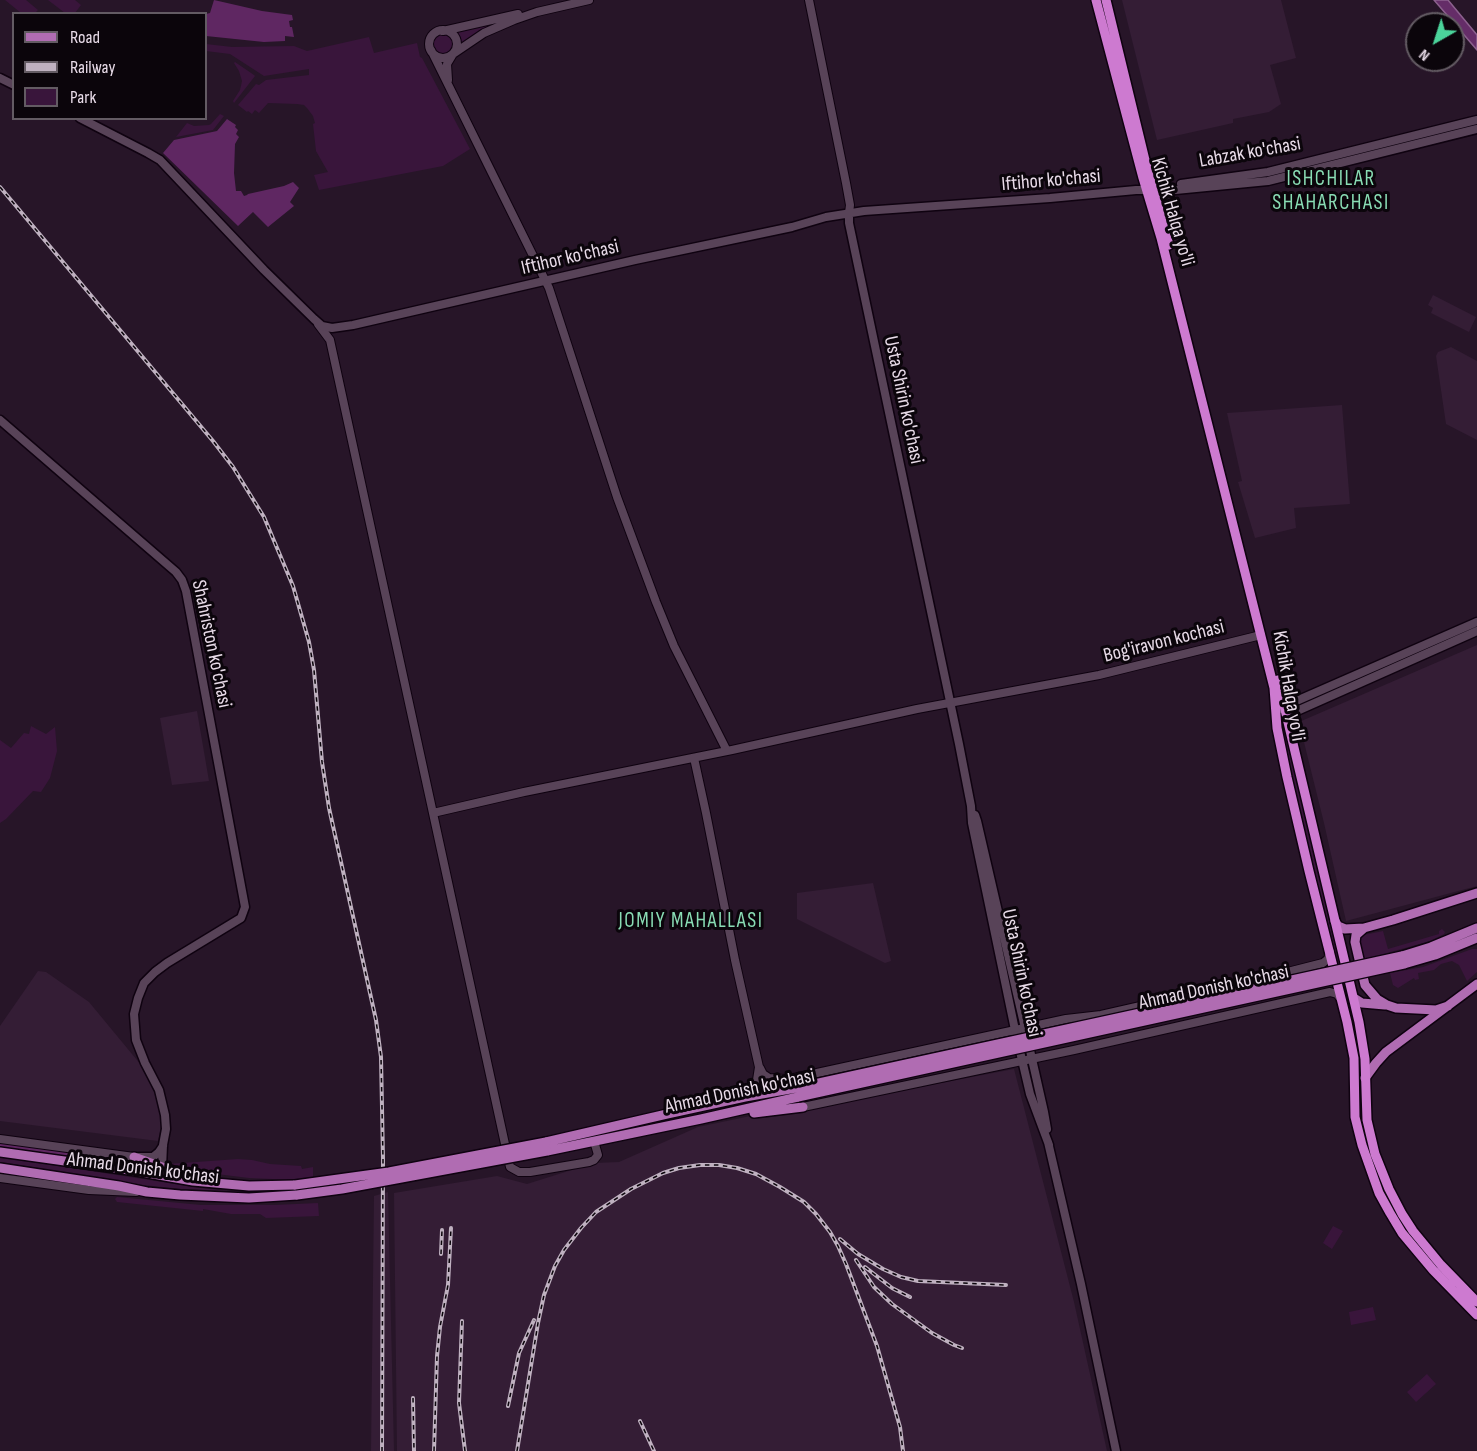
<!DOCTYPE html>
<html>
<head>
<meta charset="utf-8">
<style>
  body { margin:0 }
  #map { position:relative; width:1477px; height:1451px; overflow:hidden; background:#271528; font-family:"Sofia Sans Condensed",sans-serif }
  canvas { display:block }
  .legend { position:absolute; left:12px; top:12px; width:195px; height:108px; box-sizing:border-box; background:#0b050b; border:2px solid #635b63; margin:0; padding:8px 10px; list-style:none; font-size:18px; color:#e8dbe8 }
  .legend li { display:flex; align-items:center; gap:12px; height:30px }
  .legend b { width:30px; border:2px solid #635b63 }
  .north { position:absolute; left:1405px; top:12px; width:60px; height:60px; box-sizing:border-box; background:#0b050b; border:2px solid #635b63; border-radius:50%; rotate:219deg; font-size:16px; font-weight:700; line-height:24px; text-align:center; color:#e8dbe8 }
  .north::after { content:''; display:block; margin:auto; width:21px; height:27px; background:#4bd49b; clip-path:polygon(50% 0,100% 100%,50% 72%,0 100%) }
</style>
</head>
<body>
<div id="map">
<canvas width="1477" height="1451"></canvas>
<ul class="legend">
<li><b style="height:8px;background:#b06cb2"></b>Road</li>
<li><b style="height:8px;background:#bfb1c0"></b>Railway</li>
<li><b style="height:16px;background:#39153b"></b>Park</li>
</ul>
<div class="north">N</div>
</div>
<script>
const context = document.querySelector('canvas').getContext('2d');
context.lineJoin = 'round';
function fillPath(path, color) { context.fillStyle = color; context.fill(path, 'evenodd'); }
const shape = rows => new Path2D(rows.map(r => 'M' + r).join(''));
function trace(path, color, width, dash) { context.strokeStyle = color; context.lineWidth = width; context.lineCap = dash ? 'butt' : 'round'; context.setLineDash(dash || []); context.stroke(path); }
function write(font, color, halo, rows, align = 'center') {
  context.font = font + ' "Sofia Sans Condensed",sans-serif'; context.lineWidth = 6; context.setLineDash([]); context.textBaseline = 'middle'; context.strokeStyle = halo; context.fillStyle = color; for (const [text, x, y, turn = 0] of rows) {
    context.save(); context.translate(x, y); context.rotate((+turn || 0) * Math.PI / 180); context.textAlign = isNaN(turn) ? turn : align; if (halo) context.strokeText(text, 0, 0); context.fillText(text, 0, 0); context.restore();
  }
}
fillPath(shape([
  [1122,0,1281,0,1296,58,1270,65,1281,104,1269,112,1233,119,1233,123,1157,140],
  [1433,295,1476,317,1469,332,1431,313,1433,308,1428,305],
  [1451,347,1477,361,1477,440,1446,424,1436,356,1438,352],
  [1342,405,1350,504,1294,508,1296,528,1255,538,1238,482,1242,481,1227,413],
  [1477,645,1477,886,1346,921,1324,823,1299,722],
  [197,711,209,781,172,785,160,718],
  [873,883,891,961,885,963,797,919,797,893],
  [38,971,46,972,89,1002,146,1071,156,1094,162,1121,158,1141,0,1121,0,1026],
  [1014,1069,1074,1302,1107,1451,397,1451,394,1193,497,1176,527,1184,594,1163,619,1162,698,1127,760,1114,784,1113],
  [388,1192,394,1451,371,1451,374,1196]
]), '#341d35');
fillPath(shape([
  [5,0,26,0,38,10,35,13,21,13],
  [48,0,75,0,81,5,75,13,65,13],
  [512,19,460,48,460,38,453,30],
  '433 45a11 11 0 1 1 22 0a11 11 0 1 1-22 0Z',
  [369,37,374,53,417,43,420,57,422,58,470,149,443,166,319,190,314,175,328,172,316,151,313,124,315,123,313,116,307,108,304,105,297,104,268,103,259,113,255,110,252,114,248,111,247,112,238,105,256,84,259,85,266,80,309,75,309,69,264,76,230,54,206,51,206,44,232,47,294,46,307,51],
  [235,62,254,75,255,76,234,103,233,101,240,90,242,81,239,71,234,63],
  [220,114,224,116,213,130,176,137,187,123,194,126,209,125,211,124],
  [31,726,46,734,55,727,57,751,50,778,41,792,33,791,6,819,0,823,0,740,11,748,24,733,29,734],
  [1288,735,1361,1051,1362,1072,1360,1073,1359,1072,1286,756,1284,736],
  [1442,929,1445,932,1444,934,1430,941,1362,960,1359,936,1383,931,1388,949,1439,934,1439,931],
  [1472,949,1477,949,1477,972,1467,981,1459,965,1452,961,1441,964,1434,970,1418,973,1419,979,1415,980,1414,978,1398,988,1393,985,1390,973,1423,967],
  [1359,1087,1361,1087,1361,1109,1368,1144,1376,1169,1386,1192,1477,1306,1477,1310,1457,1291,1410,1238,1386,1198,1373,1170,1359,1116],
  [0,1157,201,1188,228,1191,181,1189,144,1185,0,1162],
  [238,1159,252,1160,270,1164,301,1166,302,1169,313,1167,313,1177,294,1180,249,1178,184,1170,167,1165,168,1164],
  [117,1197,201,1205,274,1205,318,1203,319,1216,266,1218,260,1214,231,1214,203,1209,203,1211,117,1202,115,1199],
  [1333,1226,1343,1231,1332,1249,1323,1243],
  [1373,1307,1376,1320,1351,1325,1349,1312],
  [1427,1374,1436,1384,1416,1402,1407,1392]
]), '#39153b');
fillPath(shape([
  [214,0,262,11,292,15,293,20,289,21,290,27,292,27,294,37,285,36,285,41,264,42,206,36,206,14,210,13],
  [227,119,236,125,235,127,238,130,236,134,239,137,235,144,234,173,236,191,241,191,244,196,247,195,248,194,284,186,293,182,299,188,290,202,294,206,268,227,253,212,238,226,163,153,174,140,217,131],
  [0,1142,122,1158,122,1163,108,1163,0,1147]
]), '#5f2762');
const water = shape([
  [1434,0,1448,0,1477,35,1477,50,1434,0]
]);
fillPath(water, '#652d68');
trace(water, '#8c618e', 1.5);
const tertiary = shape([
  [809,0,846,183,850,205,849,213],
  '429 44a14 14 0 1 1 28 0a14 14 0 1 1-28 0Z',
  [443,31,518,14],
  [431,50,549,288,617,497,656,602,674,646,727,751],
  [448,80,447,64,453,54,484,33,514,20,537,12,589,0],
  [318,324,330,340,510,1167,519,1172,530,1172,589,1162,594,1160,598,1155,594,1141],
  [694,758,706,813,735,960,759,1067,757,1080,751,1089,739,1098],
  [433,813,524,792,732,750,917,709,1099,675,1261,635],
  [760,1068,763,1074,769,1078,785,1079],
  [759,1092,794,1078,1066,1019,1101,1015,1268,977,1323,963,1328,959,1330,952],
  [803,1107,1074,1050,1330,992,1337,994,1341,999],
  [0,1139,134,1157],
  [0,1178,89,1190,136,1192]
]);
const secondary = shape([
  [0,78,14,85],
  [80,118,148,153,160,160,264,270,314,319,322,326,332,328,353,325,635,260,792,227,826,217,864,211,1050,198,1136,190,1146,190,1155,192,1268,181,1477,129],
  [1181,184,1268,172,1477,120],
  [849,213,849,223,959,744,971,806,972,823,1015,1030,1030,1094,1049,1145],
  [0,420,176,572,182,580,186,591,245,907,241,918,167,963,155,972,144,983,138,998,134,1014,136,1040,145,1063,159,1090,165,1115,166,1129,163,1145,162,1168],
  [1285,708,1297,711,1477,631],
  [1279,709,1285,708,1294,702,1477,622],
  [975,815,977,821,1022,1015,1044,1112,1047,1129],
  [1048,1142,1081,1284,1116,1451],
  [139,1157,153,1157,159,1152,163,1146]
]);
const primary = shape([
  [1335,921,1338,926,1345,929,1364,928,1393,920,1477,893],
  [1364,928,1356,935,1355,942,1365,985,1377,999,1387,1005,1396,1008,1436,1010,1448,1006],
  [1402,956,1431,947,1477,928],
  [1404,964,1435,955,1477,938],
  [1354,998,1362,1003,1385,1005],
  [1365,1078,1376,1063,1386,1052,1477,984],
  [754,1113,803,1107],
  [546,1142,667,1114,745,1097,796,1088],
  [547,1151,701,1119,798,1097],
  [0,1152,136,1171,193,1181,249,1186,295,1185],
  [134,1157,190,1177],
  [0,1168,119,1186,147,1192,180,1195,249,1198,297,1195]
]);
const trunk = shape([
  [1096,0,1143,178,1161,238,1274,688,1277,728,1287,777,1309,871,1347,1022,1354,1058,1355,1117,1362,1145,1379,1193,1390,1213,1402,1233,1433,1270,1477,1315],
  [1106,0,1145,160,1169,245],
  [1278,680,1359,1022,1365,1059,1367,1120,1375,1154,1389,1189,1402,1214,1413,1231,1441,1265,1477,1302]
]);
trace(tertiary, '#0f0210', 10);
trace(secondary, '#0f0210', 11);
trace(primary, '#0f0210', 12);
trace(trunk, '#0f0210', 12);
trace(tertiary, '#584358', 8);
trace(secondary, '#584358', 8);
trace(primary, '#b06cb2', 9);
trace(trunk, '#cd7ad0', 9);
const rail = shape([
  [0,187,213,441,233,467,264,517,293,586,309,642,314,670,322,762,329,808,376,1020,381,1057,383,1159,382,1451],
  [840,1239,858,1254,883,1269,901,1277,918,1281,1006,1285],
  [441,1254,442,1230],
  [856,1260,874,1287,892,1304,932,1333,954,1345,962,1348],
  [865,1267,892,1288,910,1297],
  [462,1321,459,1403,465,1451],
  [413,1398,414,1451],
  [508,1406,519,1353,534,1320],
  [640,1421,654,1451],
  [434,1451,437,1356,440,1327,448,1285,451,1228],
  [517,1451,538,1323,544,1295,555,1266,564,1250,581,1228,596,1212,631,1189,663,1173,679,1168,700,1165,719,1165,737,1168,756,1174,780,1187,804,1202,816,1214,830,1232,838,1246,846,1264,877,1346,900,1427,903,1451]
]);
trace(rail, '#bfb1c0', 4);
trace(rail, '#0b050b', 1.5, [4.5]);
const primaryBridge = shape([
  [796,1088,1402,956],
  [798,1097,1404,964],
  [295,1185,389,1172,546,1142],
  [297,1195,342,1189,547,1151]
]);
trace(primaryBridge, '#0f0210', 12, []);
trace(primaryBridge, '#b06cb2', 9);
write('20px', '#e8dbe8', '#0b050b', [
  ["Labzak ko'chasi",1250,153,-10],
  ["Iftihor ko'chasi",1051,181,-5],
  ["Kichik Halqa yo'li",1172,212,74],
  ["Iftihor ko'chasi",570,258,-13],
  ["Usta Shirin ko'chasi",903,400,78],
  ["Bog'iravon kochasi",1164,642,-14],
  ["Shahriston ko'chasi",211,644,78],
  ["Kichik Halqa yo'li",1288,686,80],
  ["Usta Shirin ko'chasi",1021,973,78],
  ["Ahmad Donish ko'chasi",1214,988,-12],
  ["Ahmad Donish ko'chasi",740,1092,-12],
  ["Ahmad Donish ko'chasi",143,1169,7]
]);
context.letterSpacing = '1.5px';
write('21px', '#89dcb4', '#0b050b', [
  ["ISHCHILAR",1331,180],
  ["SHAHARCHASI",1331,204],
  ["JOMIY MAHALLASI",691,922]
]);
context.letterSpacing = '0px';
</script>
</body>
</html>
